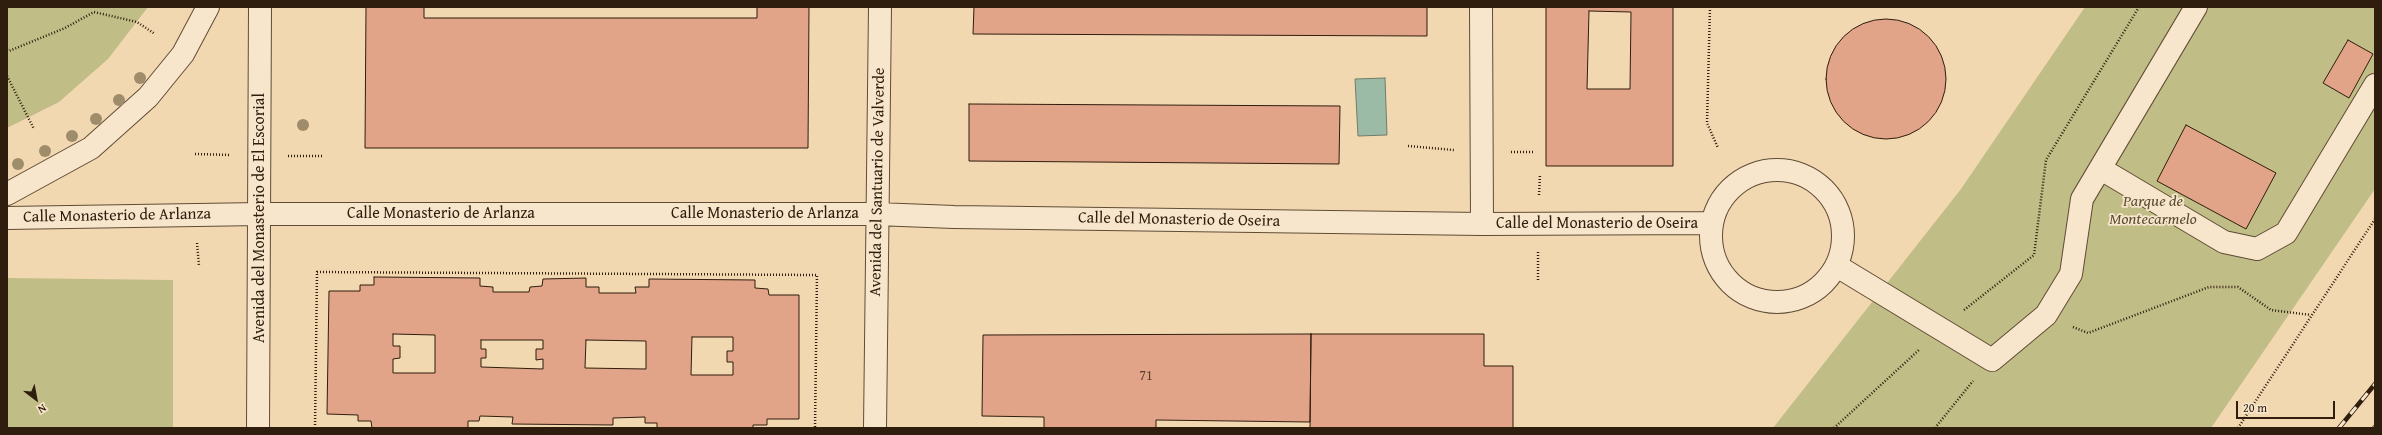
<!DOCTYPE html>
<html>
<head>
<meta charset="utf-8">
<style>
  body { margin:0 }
  #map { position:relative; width:2382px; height:435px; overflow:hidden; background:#f2d8b0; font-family:"Gentium Book Plus",serif }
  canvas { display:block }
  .frame { position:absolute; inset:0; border:8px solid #2f1d0d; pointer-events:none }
  .north { position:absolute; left:16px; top:379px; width:40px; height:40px; -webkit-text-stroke:3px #f7e6cc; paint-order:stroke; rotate:148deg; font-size:11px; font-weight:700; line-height:16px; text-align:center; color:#2f1d0d }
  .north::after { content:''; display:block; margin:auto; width:14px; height:18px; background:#2f1d0d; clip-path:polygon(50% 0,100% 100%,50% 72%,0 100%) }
  .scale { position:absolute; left:2236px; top:401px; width:99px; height:18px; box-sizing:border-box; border:2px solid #2f1d0d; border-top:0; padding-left:5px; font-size:12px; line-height:14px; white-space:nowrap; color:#2f1d0d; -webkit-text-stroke:3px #f7e6cc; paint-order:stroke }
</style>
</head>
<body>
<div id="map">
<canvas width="2382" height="435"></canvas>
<div class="frame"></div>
<div class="north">N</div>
<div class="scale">20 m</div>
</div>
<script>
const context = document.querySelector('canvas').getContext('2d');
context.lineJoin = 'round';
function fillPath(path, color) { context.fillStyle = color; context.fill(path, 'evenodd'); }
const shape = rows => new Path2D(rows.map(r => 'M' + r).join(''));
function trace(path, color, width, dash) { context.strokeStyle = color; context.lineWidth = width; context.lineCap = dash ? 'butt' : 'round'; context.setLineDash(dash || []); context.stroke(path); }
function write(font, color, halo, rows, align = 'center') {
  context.font = font + ' "Gentium Book Plus",serif'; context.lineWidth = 3.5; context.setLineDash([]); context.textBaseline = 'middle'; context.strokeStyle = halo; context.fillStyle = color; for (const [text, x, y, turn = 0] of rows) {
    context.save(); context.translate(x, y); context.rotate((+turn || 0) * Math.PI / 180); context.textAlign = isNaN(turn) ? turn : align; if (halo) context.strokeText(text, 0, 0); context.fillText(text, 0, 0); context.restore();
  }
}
fillPath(shape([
  [7,7,148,7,108,59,59,102,7,128],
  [2085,7,2375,7,2375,189,2211,428,1773,428,1961,189],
  [7,278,173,280,173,428,7,428]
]), '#c0bd87');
const water = shape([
  [1385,78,1387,135,1358,136,1355,79,1385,78]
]);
fillPath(water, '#9cbba6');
trace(water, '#707c69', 1);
const building = shape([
  [366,7,424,7,424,18,757,18,757,7,809,7,808,148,365,148,366,7],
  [974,7,1427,7,1427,36,973,34,974,7],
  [1546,7,1673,7,1673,166,1546,166,1546,7],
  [1589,11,1631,12,1630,89,1587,89,1589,11],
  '1826 79a60 60 0 1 1 120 0a60 60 0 1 1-120 0Z',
  [2348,40,2373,54,2349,98,2323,83,2348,40],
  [969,104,1340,106,1339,164,969,161,969,104],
  [2186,125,2276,173,2246,229,2157,181,2186,125],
  [374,277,480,278,480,286,493,287,493,292,529,292,530,287,542,286,543,279,586,278,586,287,599,287,599,293,636,293,635,287,649,287,649,279,755,280,755,288,768,289,769,295,799,295,799,419,767,419,767,425,753,425,753,428,657,428,657,423,645,423,645,417,613,418,613,425,512,424,513,417,480,416,479,421,468,421,468,428,372,428,371,421,358,421,358,415,327,414,329,291,360,291,360,285,374,285,374,277],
  [393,334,435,335,435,373,393,373,393,359,400,358,400,346,393,346,393,334],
  [692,337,733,337,733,351,727,351,727,362,733,362,733,375,691,375,692,337],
  [481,340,543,340,543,349,536,349,536,360,543,359,543,369,481,367,481,358,486,358,486,349,481,349,481,340],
  [586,340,646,341,646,369,585,368,586,340],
  [1311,334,1310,422,1156,420,1156,428,1044,428,1044,417,982,416,983,335,1311,334],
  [1311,334,1484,334,1484,366,1513,366,1513,428,1310,428,1311,334]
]);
fillPath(building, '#e2a488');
trace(building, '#2f1d0d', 1);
const minor = shape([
  [1481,7,1482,224],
  [2101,169,2224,242,2257,249,2286,233,2375,85],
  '1711 236a66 66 0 1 1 132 0a66 66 0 1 1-132 0Z',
  [7,194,91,148,148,97,183,54,208,7],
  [7,218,260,214,876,214,954,217,1482,224,1711,223],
  [1837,266,1992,360,2046,315,2071,274,2082,199,2196,7],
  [258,428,260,7],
  [875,428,880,7]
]);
trace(minor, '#604c36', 24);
trace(shape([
  [1710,7,1707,123,1718,148],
  [7,50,9,51,65,28,94,12,137,22,155,34],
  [7,76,34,129],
  [1408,146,1454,150],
  [1511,152,1534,152],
  [195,154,231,155],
  [288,156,323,156],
  [1539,195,1540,174],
  [197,243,199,266],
  [1538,280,1538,252],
  [1964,310,2034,255,2046,160,2139,7],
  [2073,327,2088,333,2209,287,2238,287,2271,310,2311,315],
  [315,428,317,272,817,275,815,428],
  [1834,428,1920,349],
  [1935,428,1973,381],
  [2238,428,2375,219]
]), '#2f1d0d', 2.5, [1, 2]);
trace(minor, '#f7e6cc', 22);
const rail = shape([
  [2339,428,2375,384],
  [2374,428,2375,427]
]);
trace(rail, '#2f1d0d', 4.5);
trace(rail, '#f7e6cc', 3, [9]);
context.fillStyle = '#9e8c6b';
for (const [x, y] of [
  [140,78],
  [119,100],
  [96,119],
  [303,125],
  [72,136],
  [45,151],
  [18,164]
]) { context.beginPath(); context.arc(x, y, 6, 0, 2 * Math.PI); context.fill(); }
write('14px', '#5c3f2c', null, [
  ["71",1146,376]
]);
write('16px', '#2f1d0d', '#f7e6cc', [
  ["Avenida del Santuario de Valverde",878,182,-89],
  ["Calle Monasterio de Arlanza",441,214],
  ["Calle Monasterio de Arlanza",765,214],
  ["Calle Monasterio de Arlanza",117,216,-1],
  ["Avenida del Monasterio de El Escorial",260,218,-90],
  ["Calle del Monasterio de Oseira",1179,220,1],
  ["Calle del Monasterio de Oseira",1597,224]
]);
write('italic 16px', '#5a4d32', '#f7e6cc', [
  ["Parque de",2153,202],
  ["Montecarmelo",2153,220]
]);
</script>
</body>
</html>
